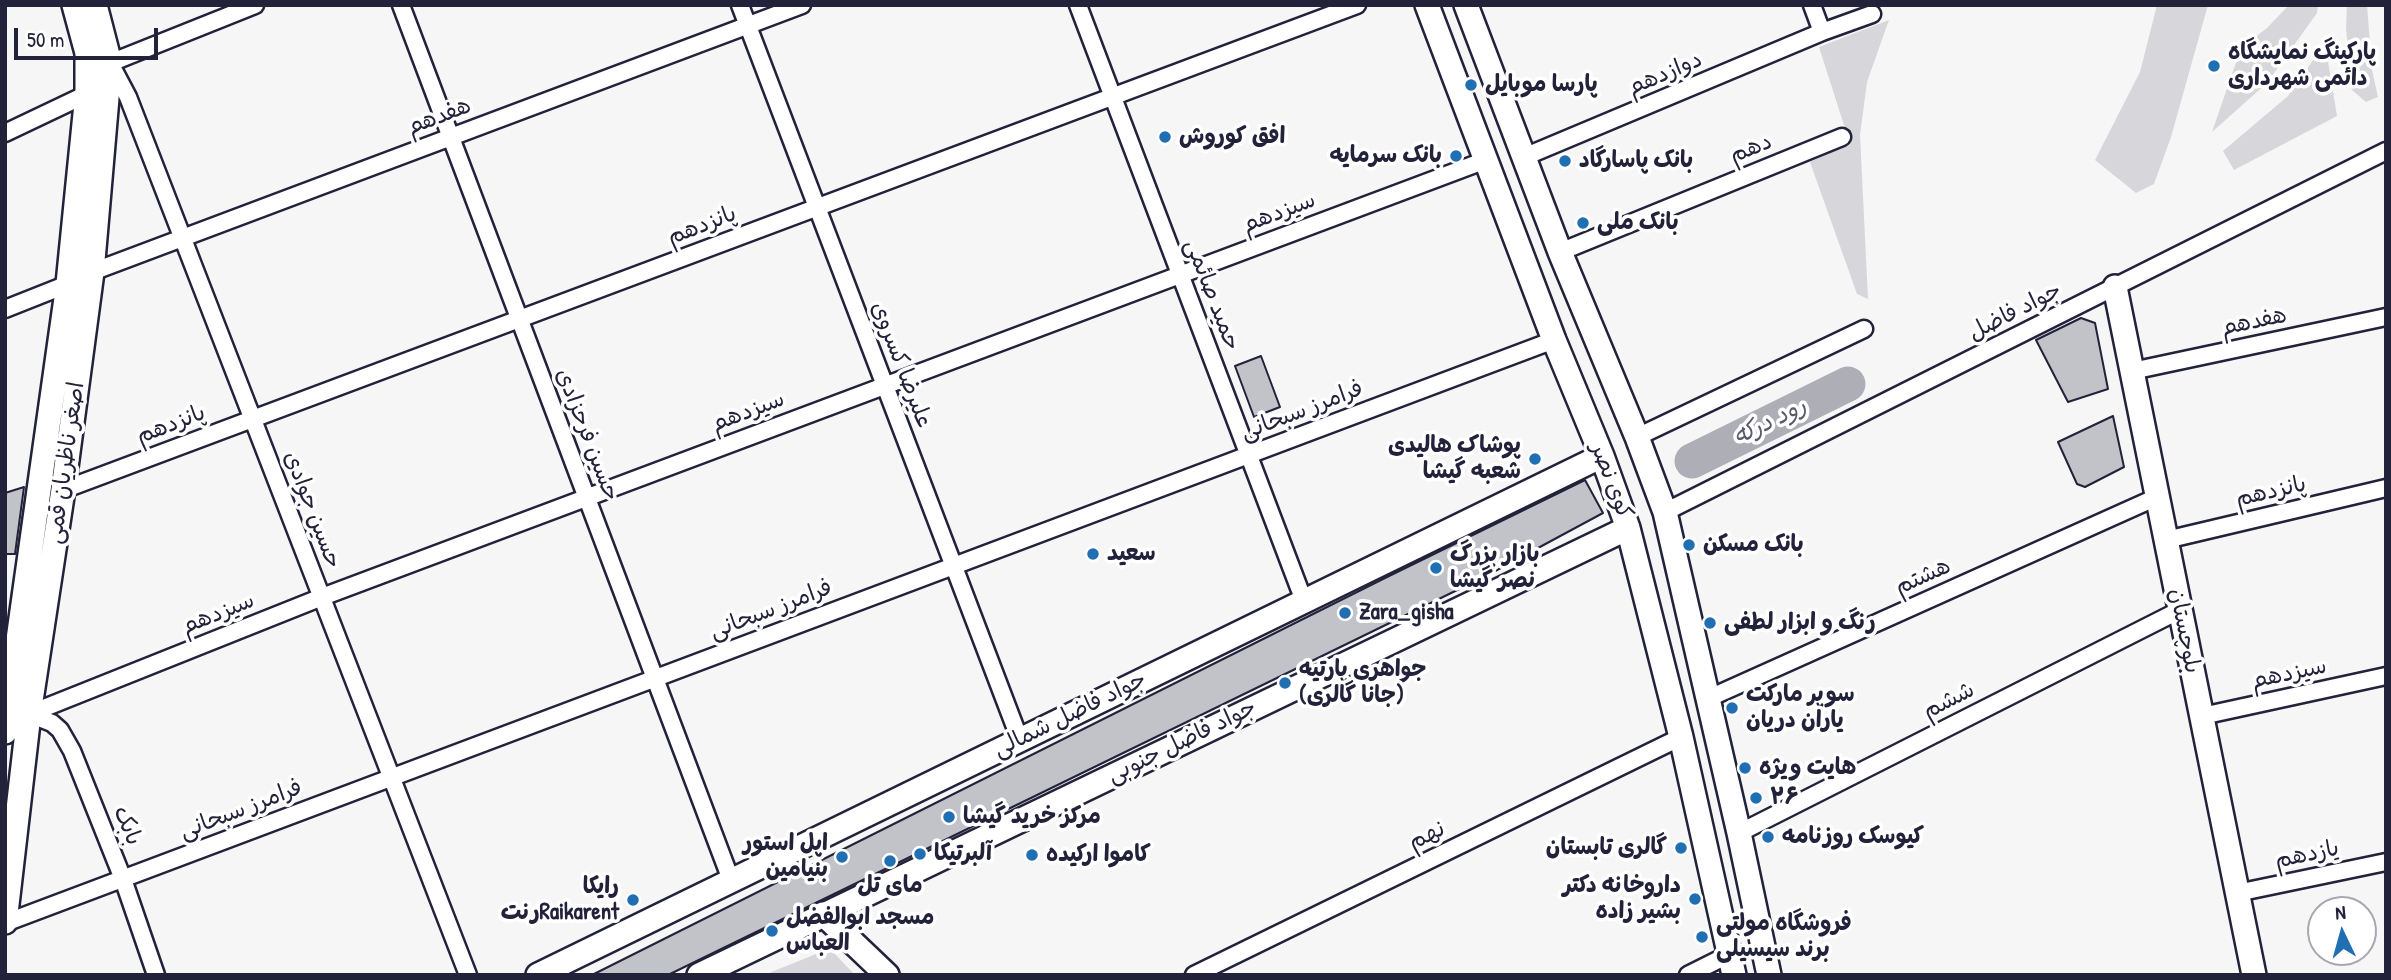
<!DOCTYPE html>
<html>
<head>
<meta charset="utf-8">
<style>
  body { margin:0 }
  #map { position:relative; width:2391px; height:980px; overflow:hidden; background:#f6f6f7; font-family:"Patrick Hand",sans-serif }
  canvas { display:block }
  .frame { position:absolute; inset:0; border:7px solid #22223b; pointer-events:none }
  .north { position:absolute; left:2307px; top:896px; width:70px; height:70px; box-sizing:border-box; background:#fff; border:2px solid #a7a7b1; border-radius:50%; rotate:355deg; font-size:19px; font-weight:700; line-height:28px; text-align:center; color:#22223b }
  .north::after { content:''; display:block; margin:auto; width:24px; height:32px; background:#1f6fb2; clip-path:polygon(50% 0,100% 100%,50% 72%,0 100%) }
  .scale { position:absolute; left:14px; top:28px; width:144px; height:32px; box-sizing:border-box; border:4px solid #22223b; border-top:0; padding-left:9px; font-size:21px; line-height:24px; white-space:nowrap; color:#22223b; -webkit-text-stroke:5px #fff; paint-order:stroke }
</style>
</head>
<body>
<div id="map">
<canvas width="2391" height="980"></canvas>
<div class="frame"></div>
<div class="north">N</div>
<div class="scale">50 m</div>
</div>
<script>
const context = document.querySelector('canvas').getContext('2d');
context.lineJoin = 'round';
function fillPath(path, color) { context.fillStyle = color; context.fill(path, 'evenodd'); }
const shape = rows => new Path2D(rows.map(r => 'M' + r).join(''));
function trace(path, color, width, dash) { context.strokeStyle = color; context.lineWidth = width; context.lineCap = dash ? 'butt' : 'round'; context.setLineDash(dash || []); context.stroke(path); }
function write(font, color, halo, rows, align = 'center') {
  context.font = font + ' "Patrick Hand","Playpen Sans Arabic",sans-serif'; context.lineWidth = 7; context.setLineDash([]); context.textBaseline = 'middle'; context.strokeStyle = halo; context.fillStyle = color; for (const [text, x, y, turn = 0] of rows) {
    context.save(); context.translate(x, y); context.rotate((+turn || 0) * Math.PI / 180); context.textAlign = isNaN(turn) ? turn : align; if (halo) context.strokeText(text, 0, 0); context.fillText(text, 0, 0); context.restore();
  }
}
fillPath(shape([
  [2157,5,2208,5,2171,137,2154,184,2136,193,2095,160,2140,72],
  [2289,5,2318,5,2317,13,2267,83,2212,132,2241,48,2267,28],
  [2347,5,2367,5,2372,70,2378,97,2366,102,2352,90,2346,28],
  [1889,20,1867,82,1860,135,1868,299,1857,294,1810,162,1850,144,1819,47],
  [2325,43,2337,116,2234,170,2223,151,2288,96],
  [826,950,835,954,855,975,764,975]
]), '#d7d7db');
trace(shape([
  [1692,461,1848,384]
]), '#aeaeb7', 35);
const building = shape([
  [2081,318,2095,323,2108,389,2068,402,2036,340,2081,318],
  [1261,356,1280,407,1254,417,1235,366,1261,356],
  [2113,416,2124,467,2085,487,2077,484,2058,442,2113,416],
  [1585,480,1603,513,1486,576,668,975,592,975,1385,578,1585,480],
  [24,487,15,554,5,554,5,493,24,487]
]);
fillPath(building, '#c2c2c9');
trace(building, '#22223b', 2);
const street = shape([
  [255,5,110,63,128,97,468,975],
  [401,5,731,880],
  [740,5,1020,740],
  [1078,5,1304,601],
  [1812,5,1822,32],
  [5,133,87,94],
  [1524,157,1822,32,1872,14],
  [1560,252,1842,137],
  [92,272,802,5],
  [5,309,68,284],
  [2132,371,2386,317],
  [1637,437,1864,329],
  [63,490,1357,5],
  [1665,512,2386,151],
  [2166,540,2386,488],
  [1707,699,2157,497],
  [29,714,322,597,1486,160],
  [29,714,52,723,60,730,72,751,123,879,156,975],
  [2202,716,2386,676],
  [1739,833,2180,610],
  [2237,893,2386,862],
  [5,923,1554,340],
  [1194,975,1681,737],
  [1688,975,1730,954]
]);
const secondary = shape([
  [1427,5,1554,340,1602,456,1628,528,1681,737,1734,975],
  [1466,5,1560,252,1637,437,1665,512,1739,833,1769,975],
  [2115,287,2254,975],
  [5,732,68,284,87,94,87,53,74,5],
  [823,914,887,975],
  [5,922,29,714,63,490,92,272,110,63,95,5],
  [538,975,1602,456],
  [699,975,1628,528]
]);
trace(street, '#22223b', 21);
trace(secondary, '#22223b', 28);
trace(street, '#fff', 16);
trace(secondary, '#fff', 23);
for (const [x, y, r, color] of [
  [2214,66,7,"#1f6fb2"],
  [1471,85,7,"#1f6fb2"],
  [1165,137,7,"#1f6fb2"],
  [1456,156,7,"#1f6fb2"],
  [1565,161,7,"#1f6fb2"],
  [1583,223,7,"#1f6fb2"],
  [1535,459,7,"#1f6fb2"],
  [1689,545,7,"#1f6fb2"],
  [1093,554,7,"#1f6fb2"],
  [1436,568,7,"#1f6fb2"],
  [1345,613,7,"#1f6fb2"],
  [1710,623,7,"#1f6fb2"],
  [1285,683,7,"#1f6fb2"],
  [1732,708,7,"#1f6fb2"],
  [1745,768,7,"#1f6fb2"],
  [1756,798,7,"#1f6fb2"],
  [949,817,7,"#1f6fb2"],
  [1768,837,7,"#1f6fb2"],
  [1681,848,7,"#1f6fb2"],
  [920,854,7,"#1f6fb2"],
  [1032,855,7,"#1f6fb2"],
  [842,857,7,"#1f6fb2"],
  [890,861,7,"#1f6fb2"],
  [1695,899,7,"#1f6fb2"],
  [633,900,7,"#1f6fb2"],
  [772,931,7,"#1f6fb2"],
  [1702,937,7,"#1f6fb2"]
]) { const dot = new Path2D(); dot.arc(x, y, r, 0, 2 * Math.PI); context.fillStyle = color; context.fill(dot); trace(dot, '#fff', 2.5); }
write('bold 23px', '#22223b', '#fff', [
  ["پارکینگ نمایشگاه",2228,53],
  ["دائمی شهرداری",2228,79],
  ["پارسا موبایل",1485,85],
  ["افق کوروش",1179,137],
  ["بانک سرمایه",1442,156,"right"],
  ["بانک پاسارگاد",1579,161],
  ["بانک ملی",1597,223],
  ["پوشاک هالیدی",1521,446,"right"],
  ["شعبه گیشا",1521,472,"right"],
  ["بانک مسکن",1703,545],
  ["سعید",1107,554],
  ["بازار بزرگ",1450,555],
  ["نصر گیشا",1450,581],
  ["Zara_gisha",1359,613],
  ["رنگ و ابزار لطفی",1724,623],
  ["جواهری پارتیه",1299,670],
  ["(جانا گالری)",1299,696],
  ["سوپر مارکت",1746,695],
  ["یاران دریان",1746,721],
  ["هایت ویژه",1759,768],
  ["۲۶",1770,798],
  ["مرکز خرید گیشا",963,817],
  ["کیوسک روزنامه",1782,837],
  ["اپل استور",828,844,"right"],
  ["بنیامین",828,870,"right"],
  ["گالری تابستان",1667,848,"right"],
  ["آلبرتیکا",934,854],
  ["کاموا ارکیده",1046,855],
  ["مای تل",890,886,"center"],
  ["داروخانه دکتر",1681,886,"right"],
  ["بشیر زاده",1681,912,"right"],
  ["رایکا",619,887,"right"],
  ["رنتRaikarent",619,913,"right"],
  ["مسجد ابوالفضل",786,918],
  ["العباس",786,944],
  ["فروشگاه مولتی",1716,924],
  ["برند سیسیلی",1716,950]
], 'left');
write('23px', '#22223b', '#fff', [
  ["دوازدهم",1665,74,-23],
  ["هفدهم",439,117,-21],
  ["دهم",1751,149,-22],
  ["سیزدهم",1279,213,-21],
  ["پانزدهم",702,226,-21],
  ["حمید صائمی",1212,295,69],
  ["جواد فاضل",2015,312,-27],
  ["هفدهم",2254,322,-12],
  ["علیرضا کسروی",901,365,69],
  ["فرامرز سبحانی",1302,411,-21],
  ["سیزدهم",748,412,-21],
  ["پانزدهم",171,425,-21],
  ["حسین فرحزادی",587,435,69],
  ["اصغر ناظریان قمی",66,463,-82],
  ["کوی نصر",1611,481,69],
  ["پانزدهم",2271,492,-13],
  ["حسین جوادی",312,510,69],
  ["هشتم",1923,577,-24],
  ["فرامرز سبحانی",771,610,-21],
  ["سیزدهم",218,614,-22],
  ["بلوچستان",2184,631,79],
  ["سیزدهم",2289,674,-12],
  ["ششم",1949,701,-27],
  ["جواد فاضل شمالی",1070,715,-26],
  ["جواد فاضل جنوبی",1182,742,-26],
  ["فرامرز سبحانی",241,810,-21],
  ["بابک",127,826,68],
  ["نهم",1427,836,-26],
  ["یازدهم",2307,855,-12]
]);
write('italic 24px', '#5a5a6d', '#fff', [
  ["رود درکه",1770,422,-26]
]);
</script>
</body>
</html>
